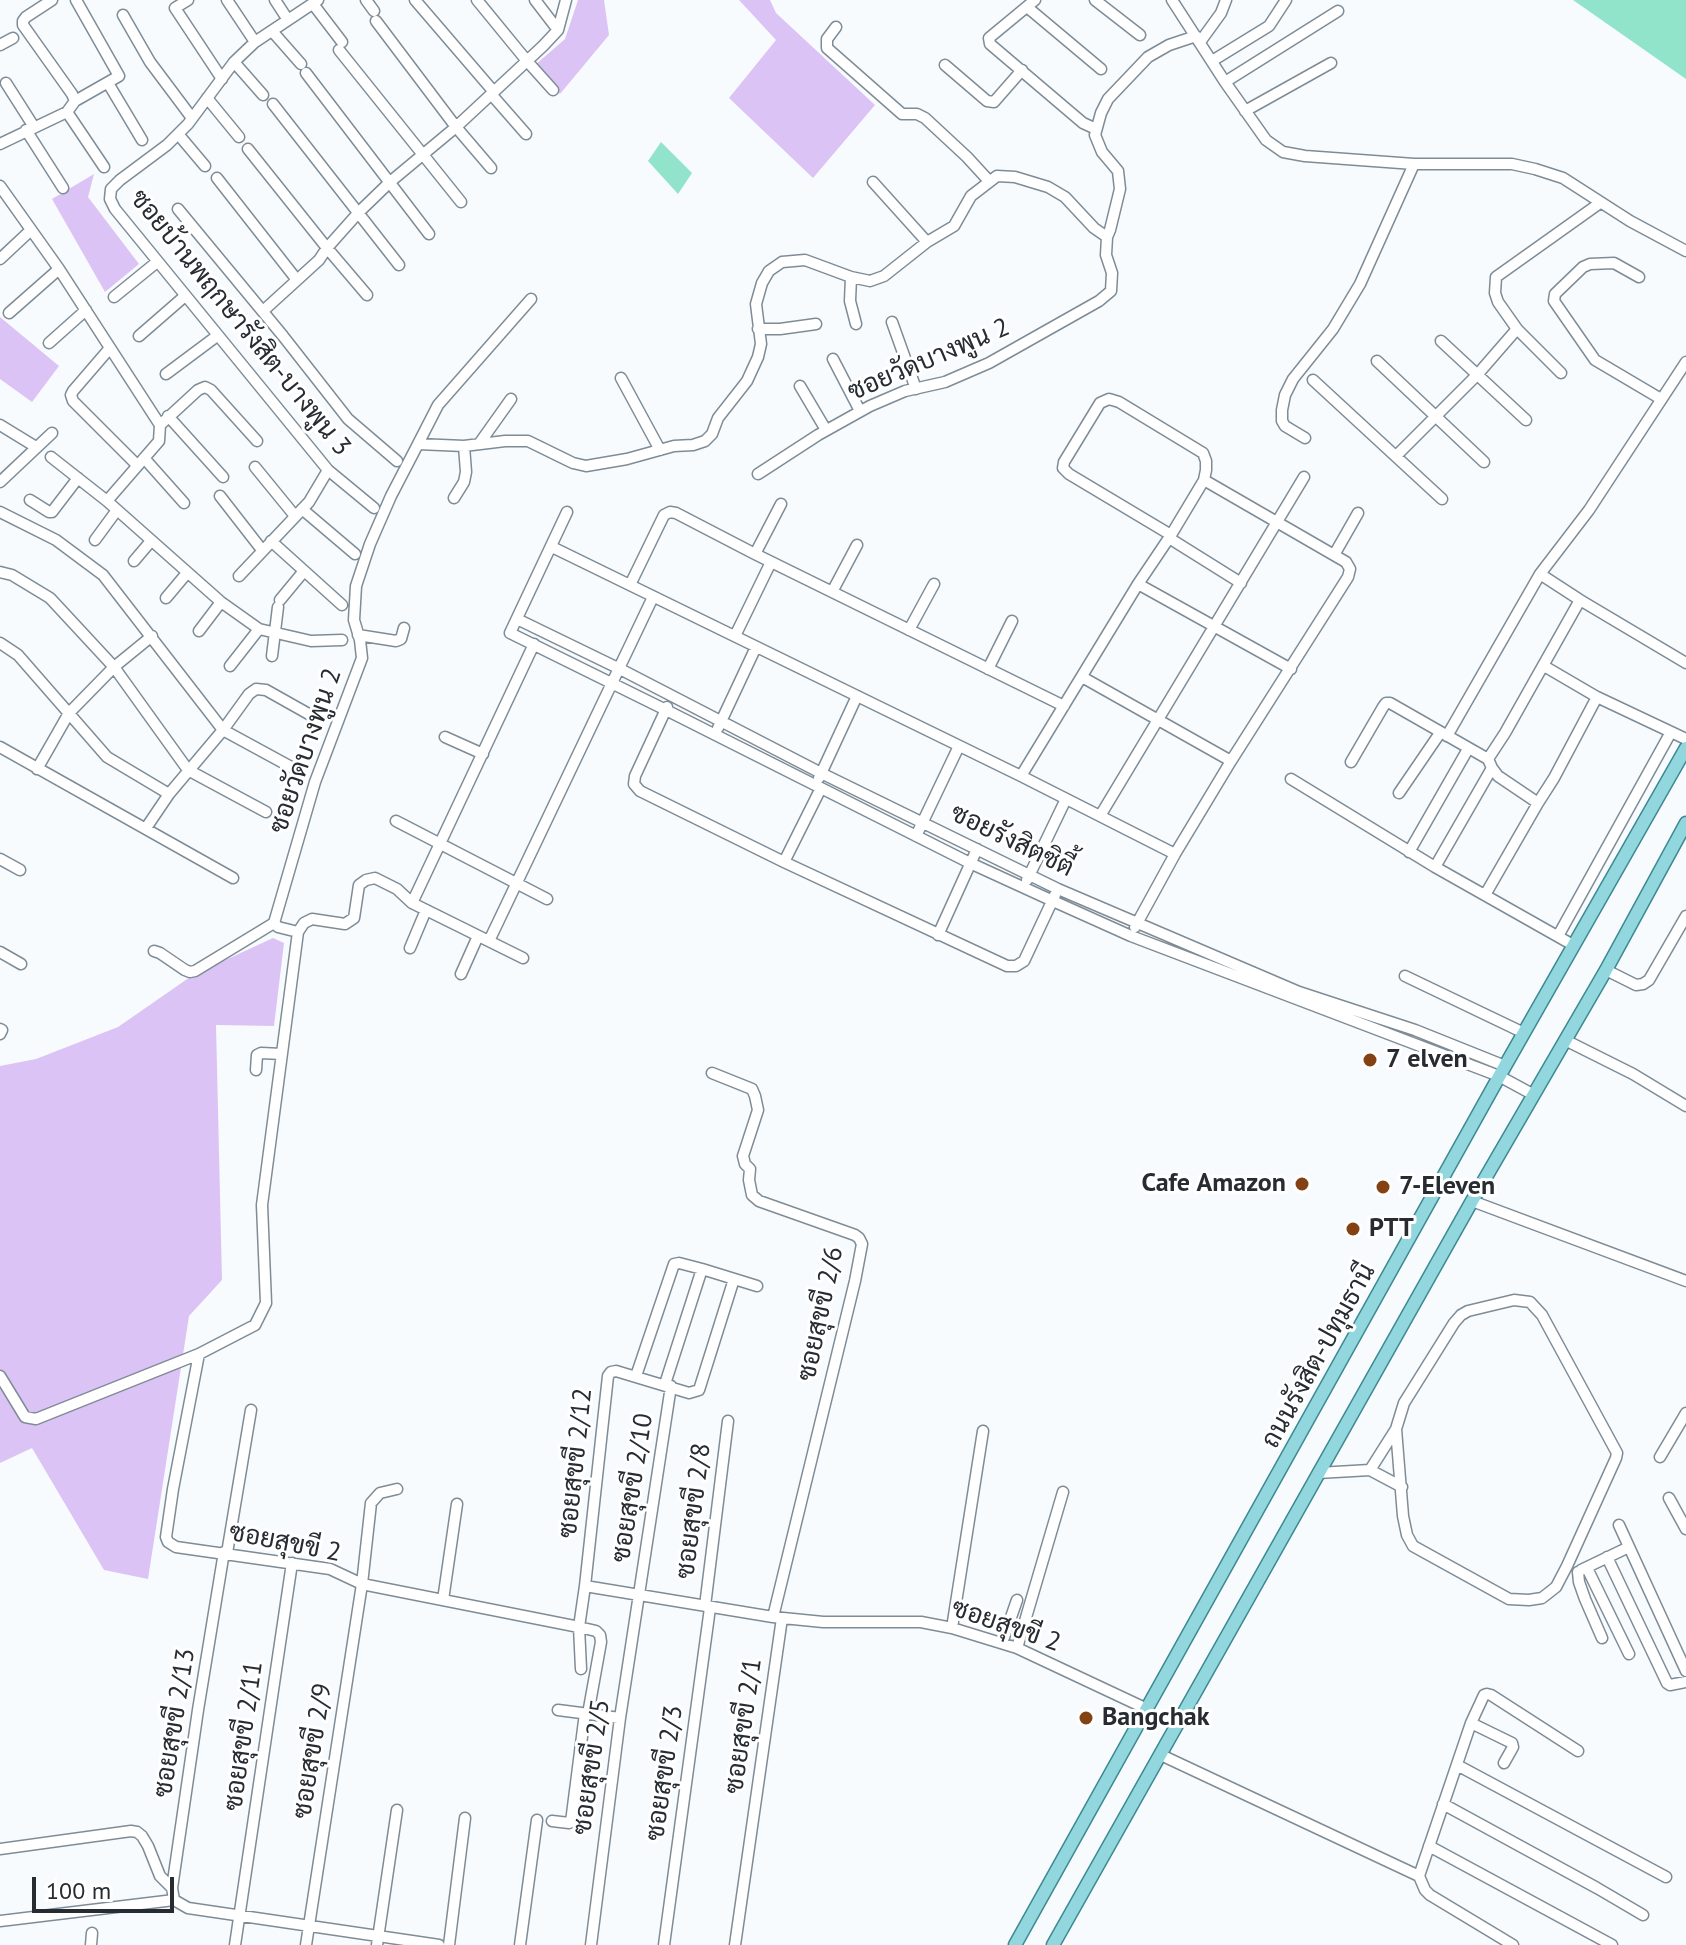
<!DOCTYPE html>
<html>
<head>
<meta charset="utf-8">
<style>
  body { margin:0 }
  #map { position:relative; width:1686px; height:1945px; overflow:hidden; background:#f8fbfd; font-family:"PT Sans",sans-serif }
  canvas { display:block }
  .scale { position:absolute; left:32px; top:1877px; width:142px; height:36px; box-sizing:border-box; border:4px solid #262c31; border-top:0; padding-left:10px; font-size:24px; line-height:28px; white-space:nowrap; color:#262c31; -webkit-text-stroke:6px #fff; paint-order:stroke }
</style>
</head>
<body>
<div id="map">
<canvas width="1686" height="1945"></canvas>
<div class="scale">100 m</div>
</div>
<script>
const context = document.querySelector('canvas').getContext('2d');
context.lineJoin = 'round';
function fillPath(path, color) { context.fillStyle = color; context.fill(path, 'evenodd'); }
const shape = rows => new Path2D(rows.map(r => 'M' + r).join(''));
function trace(path, color, width, dash) { context.strokeStyle = color; context.lineWidth = width; context.lineCap = dash ? 'butt' : 'round'; context.setLineDash(dash || []); context.stroke(path); }
function write(font, color, halo, rows, align = 'center') {
  context.font = font + ' "PT Sans",Sarabun,sans-serif'; context.lineWidth = 6; context.setLineDash([]); context.textBaseline = 'middle'; context.strokeStyle = halo; context.fillStyle = color; for (const [text, x, y, turn = 0] of rows) {
    context.save(); context.translate(x, y); context.rotate((+turn || 0) * Math.PI / 180); context.textAlign = isNaN(turn) ? turn : align; if (halo) context.strokeText(text, 0, 0); context.fillText(text, 0, 0); context.restore();
  }
}
fillPath(shape([
  [578,0,604,0,609,35,560,94,535,65,565,39],
  [739,0,770,0,776,13,875,105,813,178,729,98,776,40],
  [94,174,88,197,139,264,105,292,52,199],
  [0,317,59,366,32,402,0,379],
  [273,938,284,943,274,1026,216,1025,222,1280,189,1316,148,1579,104,1570,32,1448,0,1463,0,1066,36,1059,118,1027,193,975]
]), '#dcc3f5');
fillPath(shape([
  [1573,0,1686,0,1686,79],
  [661,142,692,173,678,194,648,161]
]), '#91e4c9');
const minor = shape([
  [188,0,175,8,222,79],
  [227,0,255,42],
  [275,0,288,20],
  [318,0,255,42,234,62,188,124,167,145,120,180,111,189,110,199,115,209,328,470,374,508],
  [366,0,374,11],
  [415,0,494,92],
  [477,0,527,61,553,90],
  [535,0,558,30],
  [1035,0,989,38,990,44,1083,123,1096,129],
  [1095,0,1140,35],
  [1172,0,1225,82,1266,140,1283,152,1305,156,1414,164,1512,164,1535,169,1563,178,1630,221,1686,251],
  [313,4,342,42],
  [1027,7,1101,69],
  [123,15,150,62,192,118],
  [376,21,456,127,491,168],
  [836,27,827,39,827,48,902,114,917,114,925,118,967,157,989,181],
  [272,31,301,64],
  [1200,42,1221,13,1226,0],
  [0,45,13,38],
  [339,50,461,202],
  [1212,61,1269,26,1286,0],
  [234,62,263,95],
  [945,65,987,101,994,102,1022,70],
  [306,73,429,234],
  [1225,82,1338,11],
  [6,83,34,127],
  [108,83,142,140],
  [491,94,526,134],
  [207,98,239,137],
  [75,101,119,76,76,0],
  [273,104,399,265],
  [1245,111,1331,63],
  [67,112,104,167],
  [26,130,63,188],
  [178,134,205,166],
  [0,144,67,112,75,101,72,94,23,25,23,21,26,17,52,0],
  [248,149,327,248,367,295],
  [217,178,297,280],
  [873,182,927,242],
  [0,186,59,269,160,425,159,441,107,501,221,602,259,629,311,641,342,640],
  [178,209,283,336,348,419,397,461],
  [0,259,31,230],
  [851,277,850,301,856,324],
  [1639,277,1614,263,1590,264,1583,267,1555,294,1554,301,1595,360,1661,399],
  [114,297,157,262],
  [263,311,319,260,327,248,359,212,390,182,456,127,543,46,558,30,566,0],
  [9,313,59,269],
  [892,322,916,389],
  [758,329,780,329,816,324],
  [139,336,185,296],
  [1441,341,1526,420],
  [49,343,86,310],
  [110,348,73,391,71,395,73,401,137,465],
  [833,359,860,411],
  [1377,361,1484,462],
  [1561,373,1517,329,1498,302,1495,293,1496,277,1600,203],
  [166,374,217,336],
  [621,378,660,450],
  [1313,380,1442,499],
  [800,386,826,430],
  [168,416,223,477],
  [0,425,36,447],
  [160,425,198,390,205,387,211,390,257,441],
  [1305,438,1285,426,1282,421,1282,410,1285,395,1293,379,1333,329,1360,284,1414,164],
  [418,444,438,405,531,299],
  [479,444,511,399],
  [1396,456,1477,375,1517,329],
  [51,457,107,501],
  [144,458,184,503],
  [255,467,295,516],
  [758,474,818,435,870,406,905,391,945,382,989,363,1099,301,1111,291,1112,273,1106,255,1107,237,1110,230,1120,189,1118,171,1102,152,1095,135,1101,113,1108,99,1148,57,1169,45,1196,36],
  [0,482,52,433],
  [220,496,262,550],
  [454,498,464,482,466,472,464,446],
  [30,500,49,512,52,512,78,478],
  [302,509,355,554],
  [0,512,56,540,103,575,223,730,291,767],
  [567,512,510,633,666,710,970,863,1053,901,1131,936,1499,1076,1534,1095],
  [1169,538,1241,583],
  [95,540,117,510],
  [271,541,342,605],
  [552,547,1021,776,1175,854],
  [755,554,781,504],
  [1334,555,1358,513],
  [134,561,151,541],
  [0,572,12,575,50,598,114,667,188,770,266,812],
  [1540,574,1580,600,1686,663],
  [239,576,309,502,328,470],
  [1138,584,1291,669],
  [630,585,664,515,670,512,676,513,755,554,1064,706],
  [832,592,857,545],
  [166,598,187,573],
  [280,600,304,571],
  [1580,600,1505,733,1488,759,1492,768,1498,776,1538,803,1554,778,1597,697,1686,739],
  [517,619,620,669,821,773,1058,889,1299,992,1415,1030,1505,1066],
  [909,630,934,584],
  [199,631,221,602],
  [358,635,396,641,401,639,404,628],
  [735,636,771,562],
  [0,643,18,655,107,757,169,794],
  [272,656,278,607],
  [230,666,259,629],
  [1544,666,1597,697],
  [988,669,1012,621],
  [1082,677,1231,761],
  [667,707,635,776,634,784,640,791,784,862,1007,966,1016,966,1024,961,1055,895],
  [718,728,756,647],
  [1447,736,1540,574,1589,510,1686,362],
  [445,737,483,754],
  [0,747,233,878],
  [1351,762,1383,707,1386,703,1390,703,1488,759],
  [37,769,69,713,114,667,152,636],
  [1021,776,1138,584,1171,535,1204,480,1206,470,1206,461,1203,453,1119,402,1109,399,1100,403,1064,462,1063,468,1069,474,1171,535],
  [819,778,857,696],
  [1291,779,1435,867,1573,945],
  [1399,793,1440,733],
  [1100,816,1304,477],
  [396,821,547,899],
  [146,828,169,794,223,730,249,694,256,689,266,690,314,717],
  [916,836,959,746],
  [1409,852,1468,749],
  [0,859,20,870],
  [784,862,821,788],
  [1435,867,1492,768],
  [1027,880,1066,799],
  [1485,895,1538,803],
  [412,903,534,644],
  [274,923,278,927,298,932],
  [1135,927,1175,854,1231,761,1348,577,1350,569,1346,562,1204,480],
  [938,935,977,849],
  [1558,936,1671,732],
  [489,941,653,597],
  [410,948,426,910],
  [154,951,160,953,185,970,190,972,195,971,274,923,315,782,362,658,360,640,354,620,356,586,370,544,391,496,418,444,464,446,505,441,528,441,573,463,586,466,627,459,674,446,693,445,705,441,712,434,718,418,747,381,758,357,761,344,756,304,762,283,769,271,782,262,805,260,851,277,870,281,884,276,927,242,954,226,971,196,997,176,1015,177,1048,187,1065,197,1094,228,1107,237],
  [0,952,21,964],
  [523,958,412,903,397,889,375,878,366,880,359,885,354,918,345,924,312,919,304,923,298,932,262,1205,266,1303,255,1325,199,1354,173,1489,166,1537,168,1542,176,1547,330,1569,362,1584,579,1627,585,1586,773,1617,823,1622,921,1622,952,1628,1017,1648,1147,1709],
  [1606,970,1636,985,1643,984,1649,980,1686,916],
  [461,974,478,936],
  [1405,976,1524,1033],
  [0,1029,2,1030,0,1034],
  [1565,1040,1633,1074,1686,1106],
  [256,1070,257,1055,261,1053,282,1054],
  [712,1073,752,1089,755,1096,758,1110,743,1156,745,1164,750,1169,749,1180,752,1195,759,1201,855,1235,859,1238,862,1244,855,1281,773,1617],
  [1472,1201,1686,1281],
  [0,1376,25,1417,36,1419,199,1354],
  [636,1376,674,1264,679,1263,702,1269,757,1286],
  [665,1384,702,1269],
  [1660,1457,1686,1413],
  [1370,1470,1402,1487],
  [1318,1473,1370,1470,1396,1429,1404,1403,1454,1323,1461,1315,1468,1311,1514,1300,1530,1302,1542,1315,1617,1453,1616,1458,1567,1566,1556,1587,1542,1598,1529,1600,1509,1599,1413,1546,1407,1535,1403,1516,1396,1429],
  [1669,1498,1686,1529],
  [1619,1525,1686,1671],
  [227,1553,251,1410],
  [1607,1557,1667,1683,1670,1685,1686,1682],
  [1587,1568,1629,1654],
  [1581,1570,1629,1547],
  [1578,1572,1579,1582,1585,1599,1602,1638],
  [585,1586,608,1376,611,1372,616,1371,689,1393,699,1390,734,1279],
  [443,1600,457,1504],
  [705,1606,728,1421],
  [952,1628,983,1431],
  [1002,1643,1017,1600],
  [1017,1648,1063,1492],
  [581,1669,579,1627,596,1631,600,1635,601,1642,588,1714],
  [558,1710,620,1718],
  [1471,1723,1512,1743,1513,1747,1504,1763],
  [1161,1755,1419,1876],
  [1457,1765,1666,1877],
  [1443,1804,1597,1888,1643,1915],
  [552,1821,569,1823,571,1822,585,1713],
  [1429,1846,1612,1945],
  [0,1849,131,1831,137,1832,142,1836,148,1846,160,1876,172,1888],
  [174,1900,172,1888,198,1710,224,1552],
  [0,1921,174,1900,188,1908,439,1945],
  [91,1945,92,1933],
  [235,1945,292,1563],
  [306,1945,362,1584,371,1503,380,1493,397,1489],
  [377,1945,397,1810],
  [449,1945,465,1818],
  [520,1945,537,1820],
  [591,1945,620,1718,671,1386],
  [664,1945,710,1608],
  [735,1945,782,1618],
  [1513,1945,1430,1895,1425,1890,1419,1876,1471,1723,1484,1695,1487,1694,1491,1695,1578,1751]
]);
const major = shape([
  [1015,1945,1505,1066,1686,748],
  [1053,1945,1472,1201,1606,970,1686,823]
]);
trace(minor, '#7e8c97', 13);
trace(major, '#3d8993', 15);
trace(minor, '#fff', 10);
trace(major, '#92d6de', 12);
for (const [x, y, r, color] of [
  [1370,1060,8,"#844112"],
  [1302,1184,8,"#844112"],
  [1383,1187,8,"#844112"],
  [1353,1229,8,"#844112"],
  [1086,1718,8,"#844112"]
]) { const dot = new Path2D(); dot.arc(x, y, r, 0, 2 * Math.PI); context.fillStyle = color; context.fill(dot); trace(dot, '#fff', 3); }
write('26px', '#262c31', '#fff', [
  ["ซอยบ้านพฤกษารังสิต-บางพูน 3",240,323,51],
  ["ซอยวัดบางพูน 2",929,360,-23],
  ["ซอยวัดบางพูน 2",306,751,-71],
  ["ซอยรังสิตซิตี้",1012,841,26],
  ["ซอยสุขขี 2/6",821,1314,-78],
  ["ถนนรังสิต-ปทุมธานี",1319,1356,-61],
  ["ซอยสุขขี 2/12",576,1463,-84],
  ["ซอยสุขขี 2/10",633,1488,-81],
  ["ซอยสุขขี 2/8",694,1511,-83],
  ["ซอยสุขขี 2",285,1543,11],
  ["ซอยสุขขี 2",1006,1626,19],
  ["ซอยสุขขี 2/13",175,1723,-81],
  ["ซอยสุขขี 2/1",744,1726,-82],
  ["ซอยสุขขี 2/11",244,1736,-82],
  ["ซอยสุขขี 2/9",313,1751,-81],
  ["ซอยสุขขี 2/5",592,1767,-82],
  ["ซอยสุขขี 2/3",665,1773,-82]
]);
write('bold 26px', '#262c31', '#fff', [
  ["7 elven",1386,1060],
  ["Cafe Amazon",1286,1184,"right"],
  ["7-Eleven",1399,1187],
  ["PTT",1369,1229],
  ["Bangchak",1102,1718]
], 'left');
</script>
</body>
</html>
